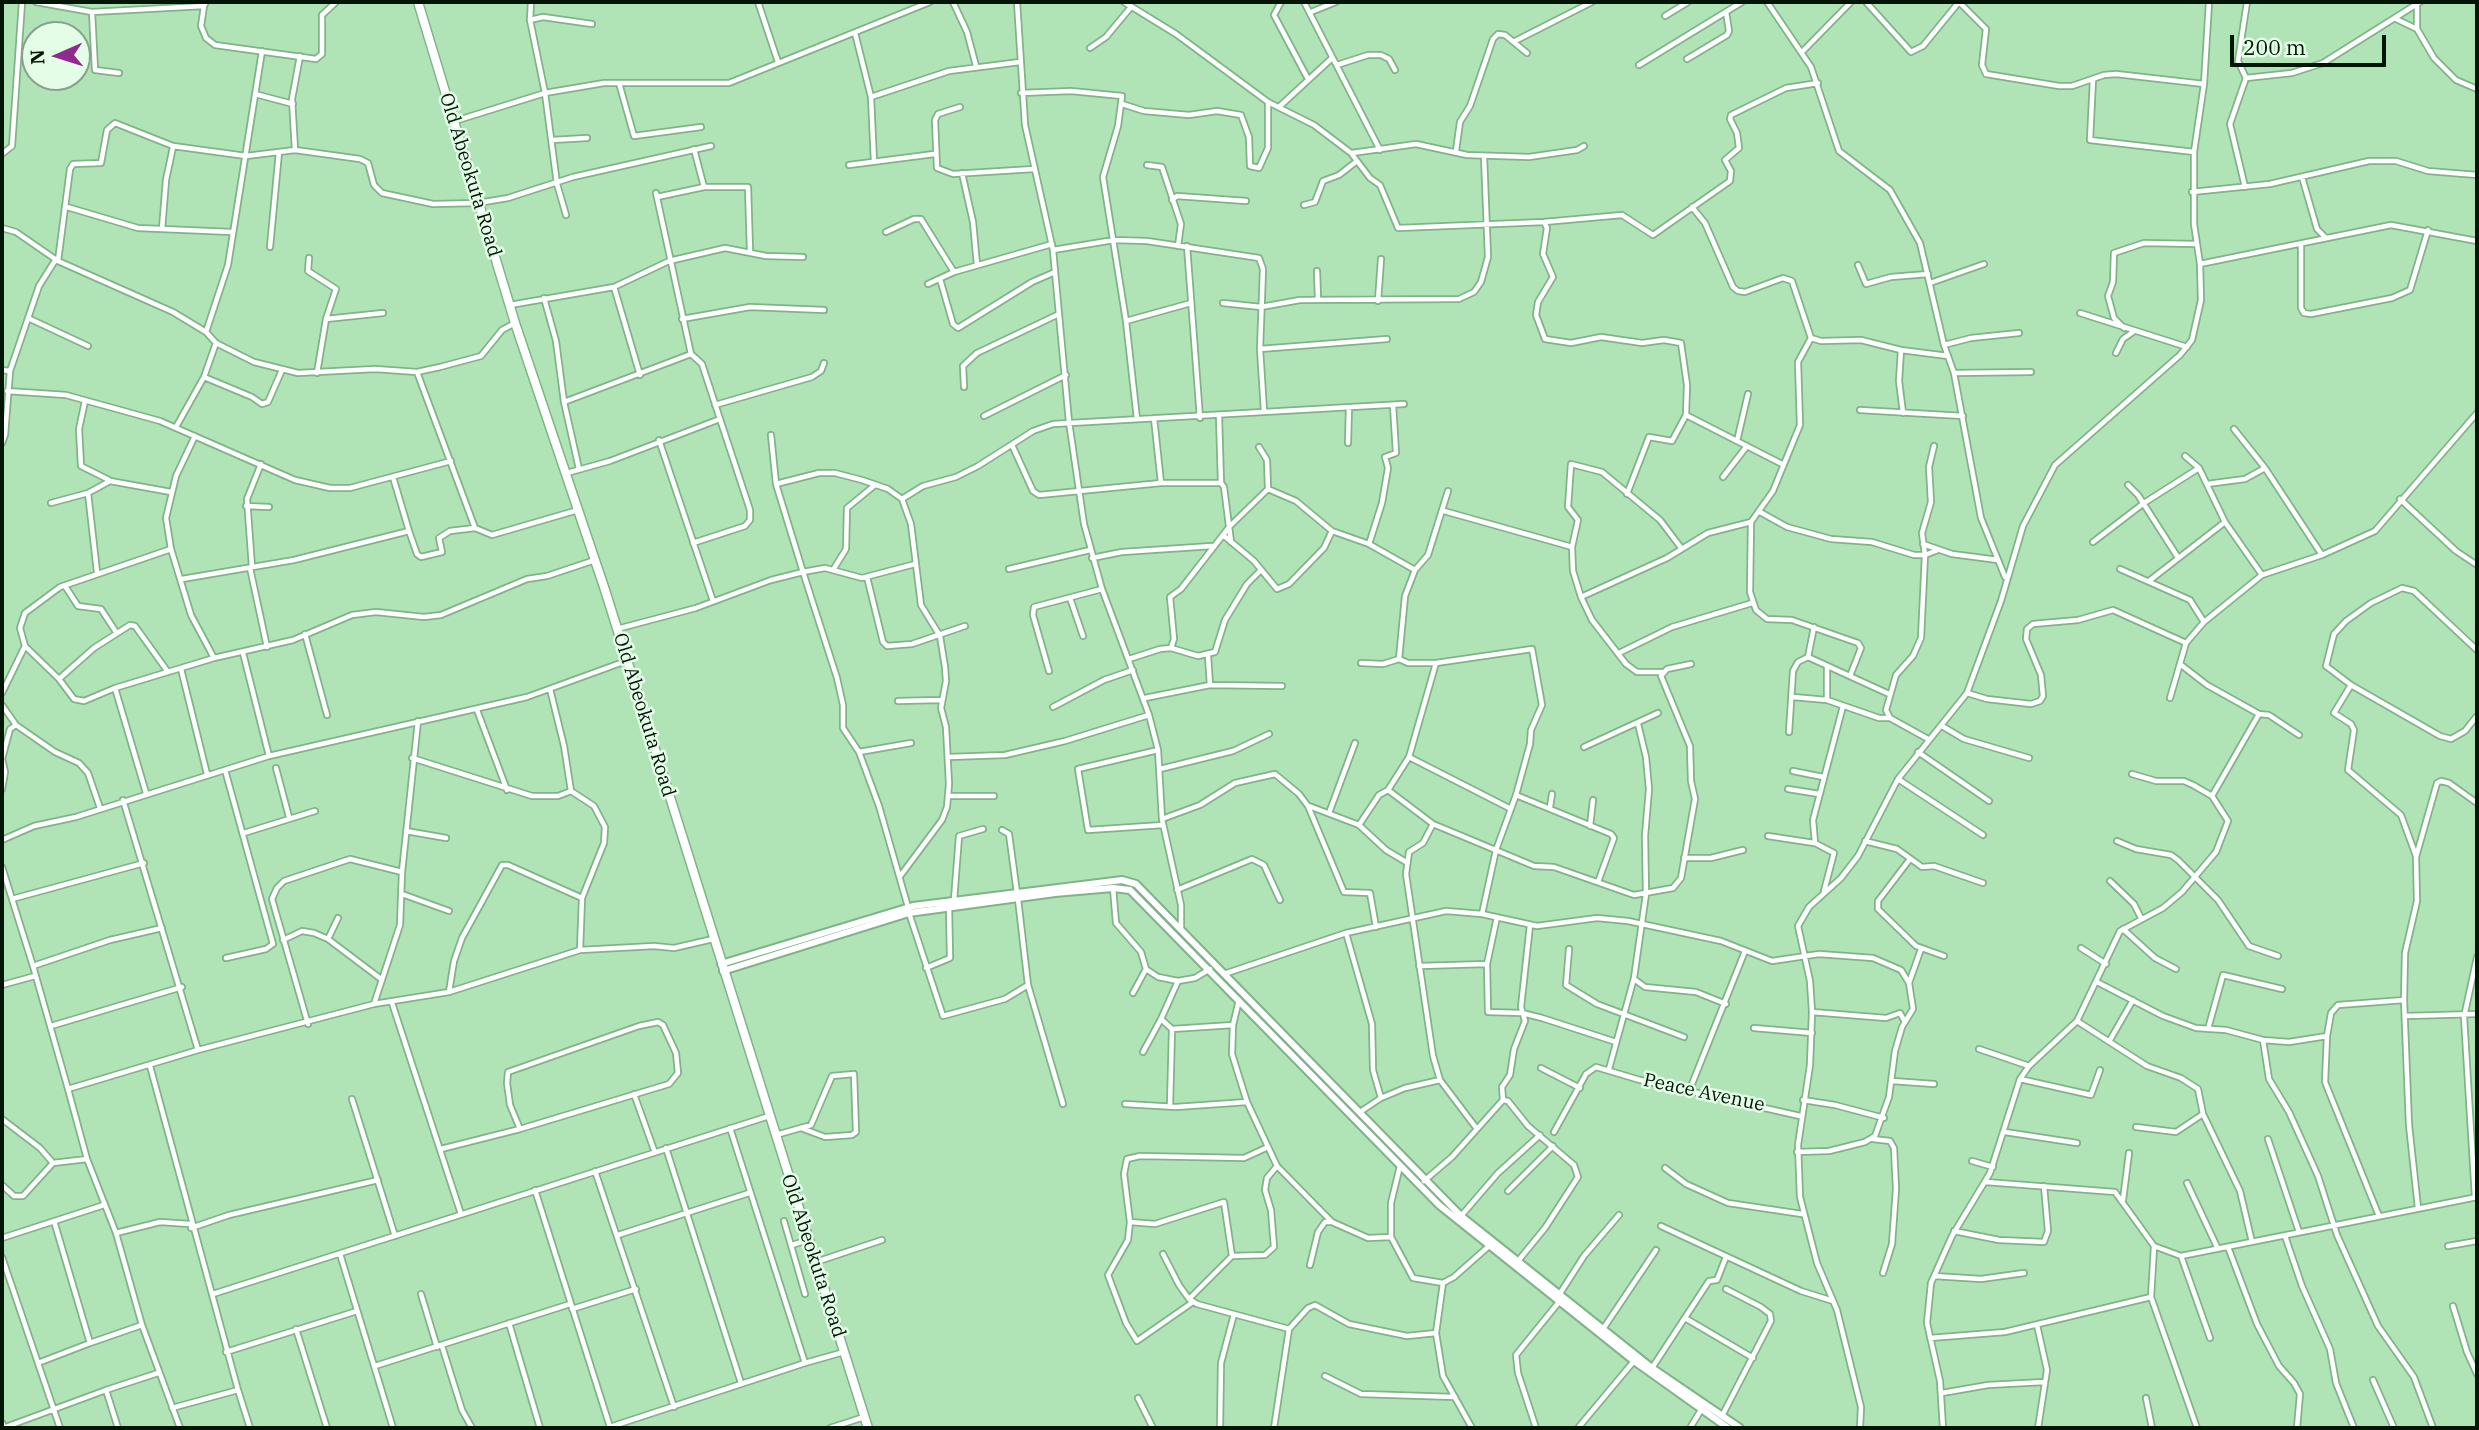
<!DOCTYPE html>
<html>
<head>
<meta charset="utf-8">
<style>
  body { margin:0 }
  #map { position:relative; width:2479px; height:1430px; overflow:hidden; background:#b0e4b7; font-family:"IBM Plex Serif",serif }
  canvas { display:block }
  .frame { position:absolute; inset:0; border:4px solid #031506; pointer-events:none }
  .north { position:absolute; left:21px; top:21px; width:70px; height:70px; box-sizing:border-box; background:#e3fde6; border:2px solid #89a08c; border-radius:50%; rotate:267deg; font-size:19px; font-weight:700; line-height:28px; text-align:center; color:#031506 }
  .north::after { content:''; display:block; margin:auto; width:24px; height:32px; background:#912a8f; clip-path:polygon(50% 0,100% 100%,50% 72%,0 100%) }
  .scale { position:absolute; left:2230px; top:35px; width:156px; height:32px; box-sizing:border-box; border:4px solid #031506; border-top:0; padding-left:9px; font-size:21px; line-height:24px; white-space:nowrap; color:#031506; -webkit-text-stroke:5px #e3fde6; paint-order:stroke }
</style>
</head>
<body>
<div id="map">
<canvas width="2479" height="1430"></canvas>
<div class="frame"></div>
<div class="north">N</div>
<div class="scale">200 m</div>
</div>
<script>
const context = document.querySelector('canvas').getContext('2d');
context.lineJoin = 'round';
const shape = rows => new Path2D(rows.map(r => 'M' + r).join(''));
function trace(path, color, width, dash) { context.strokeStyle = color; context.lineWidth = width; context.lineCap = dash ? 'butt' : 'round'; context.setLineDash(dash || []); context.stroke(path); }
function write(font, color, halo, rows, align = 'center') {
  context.font = font + ' "IBM Plex Serif",serif'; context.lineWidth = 5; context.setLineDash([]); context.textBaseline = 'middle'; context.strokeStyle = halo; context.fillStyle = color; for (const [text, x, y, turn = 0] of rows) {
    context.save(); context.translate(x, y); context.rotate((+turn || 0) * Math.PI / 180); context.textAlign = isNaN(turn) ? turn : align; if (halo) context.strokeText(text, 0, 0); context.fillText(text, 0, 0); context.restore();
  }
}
const street = shape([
  [36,2,92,12,204,6,206,2],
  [531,2,530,20,545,93,557,184,566,215],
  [758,2,778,62],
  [953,2,967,32,976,66],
  [1017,2,1025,125,1053,250,1069,422,1084,524,1102,589,1149,715,1158,750,1162,819],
  [1124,2,1176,34,1268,102,1314,125,1351,153,1370,178,1380,185,1398,228,1544,222,1622,215,1653,235,1730,181,1731,171,1725,160,1739,148,1737,133,1730,119,1731,115,1786,88,1818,83],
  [1281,2,1274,15,1308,79],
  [1304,2,1380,150],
  [1767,2,1811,67,1839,151,1890,190,1920,243,1944,345,1954,373,1981,518,2005,577],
  [1866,2,1911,52,1923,46,1959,2],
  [1959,2,1986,29,1982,65,1986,74,2059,86,2072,86,2104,75,2116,74,2204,84],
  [204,6,201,26,206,38,215,45,316,59,322,54,322,15,336,2],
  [2417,6,2417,29],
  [92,12,95,70,119,73],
  [1311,12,1336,2],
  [1665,16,1688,2],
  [2396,19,2417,29,2434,58,2456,80,2477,89],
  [530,20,543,17,592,24],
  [855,33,871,97,874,162],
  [1515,41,1592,2],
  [1090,48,1106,37,1131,7],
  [1802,52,1851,2],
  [1687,59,1727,35,1729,31,1726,12],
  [1337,65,1368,55,1381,55,1389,59,1395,70],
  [1639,65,1742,2],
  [2246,78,2292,73,2323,63,2420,2],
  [2246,78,2238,61,2247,2],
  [2093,79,2090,140,2194,152],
  [619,83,634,136,701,127],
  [1021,93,1071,91,1122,96,1118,126,1103,177,1126,321,1137,419],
  [255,94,293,104],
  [871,97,949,71,1020,62],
  [1122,104,1144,111,1189,115,1217,111,1241,115,1249,137,1250,166,1259,168,1268,148,1268,102],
  [960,107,938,114,935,120,937,168,953,174,1034,169],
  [1279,107,1331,59],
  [455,121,545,93,604,83,729,83,930,2],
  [552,140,587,138],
  [694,149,704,187],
  [295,150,292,99,300,56],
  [1456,151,1460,122,1470,106,1493,39,1498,34,1505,35,1527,53],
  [1352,153,1416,144,1467,155,1529,157,1577,150,1584,146],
  [2,154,12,146,22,2],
  [849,165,934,154],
  [1147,165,1162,167,1181,224,1178,246],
  [962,173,973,222,977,265],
  [2302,177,2317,229,2326,238],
  [2245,187,2230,124,2246,78],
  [2192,192,2270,184,2369,161,2396,161,2428,171,2477,175],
  [656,193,691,354,702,364,720,419],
  [657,197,704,187,748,187,750,251],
  [1172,200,1177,196,1246,201],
  [1304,205,1315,202,1323,181,1339,175,1357,161],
  [67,207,138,228,232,232],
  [1692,207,1705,223,1733,287,1738,291,1745,292,1783,278,1792,281,1811,338],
  [1544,222,1547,228,1543,254,1553,277,1538,302,1536,315,1545,339,1571,343,1601,337,1642,343,1664,340,1681,343,1687,385,1686,415,1782,464],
  [2,228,16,232,58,261,173,312,206,332,216,343,254,362,298,373,375,369,417,372,440,367,481,356,502,330,515,323],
  [162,229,166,180,173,147],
  [886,232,914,219,921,219,954,272],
  [2301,244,2301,308,2304,313,2311,314,2392,298,2410,290,2428,230],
  [1187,246,1200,418],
  [270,247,279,152],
  [1053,250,1114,240,1147,241,1259,258,1263,269,1260,349,1264,411],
  [309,258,308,271,336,289,326,319,317,373],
  [58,261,70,169,73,164,101,163,107,130,115,123,173,146,246,156,295,150,360,159,368,163,374,185,382,193,433,204,478,203,508,198,573,177,711,146],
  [2200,264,2391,225,2477,241],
  [1858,265,1866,284,1891,277,1928,274],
  [1317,271,1318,300],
  [940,279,953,324,958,328,1032,282,1055,272],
  [1930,283,1984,264],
  [928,284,954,272,1052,244],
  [614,287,640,375],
  [544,298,556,341,564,402,579,469],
  [1378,301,1381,259],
  [1223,303,1261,307,1300,300,1459,299,1474,292,1481,282,1488,257,1484,156],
  [510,305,614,287,669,261,725,248,766,256,803,257],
  [2080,313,2187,347],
  [28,318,88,346],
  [326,319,383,313],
  [682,319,750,307,824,310],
  [1126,321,1191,303],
  [2124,328,2114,318,2108,296,2113,282,2114,253,2144,243,2196,244],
  [206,332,228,265,262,51],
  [1811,338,1821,341,1861,340,1901,350,1948,356],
  [1944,345,1971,338,2019,333],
  [1260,349,1387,339],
  [1901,350,1899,381,1903,413],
  [2116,353,2123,339,2133,332],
  [2,370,10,371],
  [417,372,475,528],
  [1954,373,2031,372],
  [204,377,252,397,262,404,268,402,282,370],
  [964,387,963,366,977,353,1059,314],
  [7,391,66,395,160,421,295,480,330,488,350,488,451,461],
  [85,401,79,429,81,466,109,480],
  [564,402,691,354],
  [715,405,812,377,821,371,824,363],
  [1860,410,1963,416],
  [984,416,1066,375],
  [1219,416,1221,483],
  [1154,418,1161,483],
  [176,427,204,377,216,343],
  [2234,429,2265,468,2322,555],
  [771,435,776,484,803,572,825,568,862,578,915,564],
  [195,436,176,476,166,518,171,549,191,615,214,658],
  [659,440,713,601],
  [1737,441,1748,394],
  [2,443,5,435,10,371,39,286,56,259],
  [1348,443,1349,407],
  [1012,445,1033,491,1039,495,1161,483,1221,483,1224,487,1231,542],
  [2185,456,2199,468,2225,522,2262,575],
  [567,473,610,461,720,419,750,510,750,520,745,526,693,543],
  [393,477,409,531,417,554,421,557,442,552,439,538,450,531,475,528,492,535,578,510],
  [1723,477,1747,446],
  [776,484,819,473,835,473,862,480,888,489,902,499,911,524,921,605,940,636,945,667,946,681,941,708,946,727,949,784,947,807,942,820,901,875],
  [2207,484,2245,479,2265,468],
  [2128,485,2138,495,2177,556],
  [1268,489,1296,501,1332,531,1369,544,1415,570],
  [88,493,97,572],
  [1627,494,1649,437,1672,441,1686,415],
  [902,499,923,486,956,477,978,466,1033,431,1053,424,1404,404],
  [2400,499,2456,551,2477,565],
  [51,503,88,493,110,481,171,492],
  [246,506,269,507],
  [1444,511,1572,547],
  [1760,512,1787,527,1831,539,1872,542,1914,555,1925,555,1938,550],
  [1751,522,1750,592,1756,610,1767,619,1792,620,1858,643,1861,648,1850,676],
  [1223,535,1254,561,1277,589,1289,584,1324,548,1332,531],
  [2093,542,2144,503,2199,468],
  [1369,544,1382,503,1388,468,1385,457,1396,453,1393,405],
  [1923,544,1952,554,1998,560],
  [171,549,60,587,25,613,20,628,25,646,59,679,74,699,84,701,115,688,214,658,293,640,352,615,376,612,424,617,441,615,527,579,547,576,595,560],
  [1092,558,1122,552,1212,546],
  [252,567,247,499,261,464],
  [250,568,267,647],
  [1009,569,1090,550],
  [2120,569,2190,600,2204,622],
  [833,570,846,549,847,508,875,485],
  [867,577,883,642,887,646,912,644,965,626],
  [182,579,294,560,409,531],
  [2149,581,2225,522],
  [65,586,78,606,101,609,116,632],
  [1581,597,1667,558,1708,533,1751,522,1773,491,1800,425,1798,362,1811,338],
  [1070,598,1083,636],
  [1814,627,1808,657,1889,694],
  [617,629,696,608,771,580,803,572,837,678,843,705,843,728,859,752,879,806,908,907],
  [305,634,327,715],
  [1171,648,1174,639,1170,597,1181,589,1230,526,1268,489,1267,460,1259,447],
  [2477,650,2414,591,2402,588,2371,603,2346,621,2334,634,2326,666,2351,685,2440,736,2451,739,2465,731,2477,716],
  [243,653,269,756],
  [1619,653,1672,627,1752,603],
  [1208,656,1210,685],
  [1129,659,1160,649,1171,648,1198,656,1215,652,1225,620,1247,584,1260,571],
  [1399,659,1405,596,1415,570,1428,555,1448,491],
  [1361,663,1383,664,1399,659,1408,663,1436,663,1532,649,1542,705,1531,730,1530,744,1516,795,1496,850,1482,914],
  [2180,664,2207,685,2259,714,2269,715,2299,735],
  [181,669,207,774],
  [1049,671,1033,615,1034,607,1102,589],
  [1662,672,1637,672,1626,664,1592,620,1581,597,1573,571,1572,547,1578,520,1568,507,1571,464,1602,472,1660,520,1682,549],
  [59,679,94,648,130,625,135,626,168,672],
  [2351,685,2334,713,2351,724,2354,730,2348,770,2401,815,2416,856],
  [115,688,146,793],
  [550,689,564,746,571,791,594,806,605,827,604,843,582,898,580,950],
  [2,693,25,646],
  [1967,693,1987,699,2031,704,2040,701,2043,696,2041,675,2026,639,2027,629,2033,624,2078,620,2113,610,2186,643],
  [1793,697,1827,700,1879,718,1890,718],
  [1145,698,1210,685,1282,686],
  [2170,698,2186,643,2204,622,2262,575,2322,555,2375,531,2477,413],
  [1827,700,1827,668],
  [898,701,941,700],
  [2,705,16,725,55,752,79,763,88,773,100,808],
  [1053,707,1104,680,1133,670],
  [477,710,507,790],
  [1942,726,1964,739,2029,758],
  [1789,732,1793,671,1798,662,1808,657],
  [1928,739,1890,718,1886,710,1896,675,1913,656,1921,638,1925,555,1922,533,1931,502,1929,467,1934,446],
  [1584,747,1658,713],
  [1158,750,1078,769,1088,830,1163,825],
  [859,752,911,743],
  [1918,752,1989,801],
  [949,757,1005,755,1065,741,1149,715],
  [1409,757,1511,809],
  [412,758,532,796,558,796,571,791],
  [276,768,289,817],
  [1160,769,1233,751,1269,734],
  [225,770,273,944,266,949,226,958],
  [1793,771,1823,777],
  [1898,779,1983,835],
  [2,789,5,772,2,759,10,729,16,725],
  [1788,789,1819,794],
  [1388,790,1409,757,1436,663],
  [1516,795,1611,834,1614,838,1598,882],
  [948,796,994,796],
  [2212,796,2259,714],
  [123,800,198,1050],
  [1309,806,1359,825,1386,850,1406,862],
  [1550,807,1552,794],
  [1329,813,1355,743],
  [1359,825,1379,795,1388,790,1433,824,1534,866,1554,867,1634,895,1673,888,1681,878,1695,799,1691,781,1690,746,1661,676,1667,669,1691,664],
  [1590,826,1593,800],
  [1002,830,1009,834,1017,893],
  [406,831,446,838],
  [244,833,315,811],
  [1768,836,1814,843],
  [2,840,34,826,76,817,269,756,527,697,626,661],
  [1865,841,1897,849,1922,867,1934,866,1983,883],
  [2117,841,2136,849,2171,855,2178,860,2218,900,2249,946,2278,956],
  [1684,858,1711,858,1743,850],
  [1910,859,1878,901,1878,909,1916,946,1944,956],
  [2,867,33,966],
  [2110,881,2134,904,2141,918],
  [1113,888,1116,923,1141,952,1146,969,1133,993],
  [1177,890,1252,859,1264,865,1280,900],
  [1824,891,1834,853,1815,843,1813,820,1843,706],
  [402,894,449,911],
  [12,899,144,863],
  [1018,899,1028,985,1063,1104],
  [954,900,959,836,983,829],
  [909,913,943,1016,1005,999,1028,985],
  [1497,917,1487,964,1488,1012,1522,1013,1542,1018,1616,1042],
  [1181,928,1181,905,1162,819,1200,805,1235,783,1275,774,1299,794,1308,806,1344,892,1370,893,1376,927],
  [2123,929,2155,958,2176,969],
  [1346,933,1372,1024,1373,1070,1381,1098],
  [328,939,338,918],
  [283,940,302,931,314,933,328,939,381,979],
  [2081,948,2106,964],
  [1569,949,1566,985,1597,1004,1684,1037],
  [1419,966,1487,964],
  [926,968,950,958,949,907],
  [1146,969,1158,977,1178,981],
  [1210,969,1195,978,1178,981,1161,1019,1172,1029,1233,1025],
  [1224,974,1346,933,1446,911,1482,914,1537,926,1597,918,1628,921,1721,941,1772,961,1819,954,1873,958,1901,970,1909,983],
  [1634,979,1645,987,1696,992,1726,1004],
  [2097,982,2163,1016,2196,1028,2226,1030,2263,1040,2289,1042,2327,1036],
  [2,985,35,976],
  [449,992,454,961,462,938,502,865,508,865,582,898],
  [1239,1000,1233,1025,1232,1054,1247,1102,1277,1166,1332,1222],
  [2404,1000,2405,953,2417,901,2416,857,2437,783,2441,781,2449,783,2477,803],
  [392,1003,461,1214],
  [374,1004,400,925,402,872,418,721],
  [1812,1012,1886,1018,1900,1013,1905,1022],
  [2405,1016,2477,1014],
  [2077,1021,2147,1066,2181,1078,2198,1089,2203,1114,2240,1191,2252,1242],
  [308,1024,272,899,277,888,284,881,350,859,402,872],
  [51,1026,182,987],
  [1754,1028,1812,1033],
  [2208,1029,2223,975,2282,989],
  [2110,1040,2133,1000],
  [2263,1040,2269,1079,2289,1112,2318,1176,2337,1235,2378,1326,2414,1377,2433,1428],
  [1979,1049,2029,1066],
  [1143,1052,1161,1019],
  [150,1066,238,1390,172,1408],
  [1541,1068,1580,1088],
  [1609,1069,1634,978,1646,894,1645,836,1649,789,1646,757,1638,724],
  [2020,1079,2091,1095,2100,1070],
  [1440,1080,1477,1129],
  [1892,1081,1934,1084],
  [68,1089,33,966,110,940,162,928],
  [1690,1089,1745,951],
  [634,1094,654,1150],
  [352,1099,395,1236],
  [1503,1100,1502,1087,1510,1075,1514,1049,1525,1021,1521,1007,1530,925],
  [1803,1100,1835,1105,1884,1118],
  [1125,1104,1176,1107,1247,1102],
  [1170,1106,1172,1029],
  [1360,1112,1381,1098,1405,1088,1440,1080,1433,1056,1406,874,1409,852,1423,843,1433,824],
  [2,1119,40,1148,53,1163],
  [2136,1127,2176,1132,2203,1114],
  [1554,1132,1586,1074,1596,1067,1640,1080,1800,1116],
  [2005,1132,2077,1143],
  [776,1135,811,1125,832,1076,854,1074,856,1132,852,1135,825,1137,801,1128],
  [1873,1139,1890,1141,1894,1148,1896,1189,1892,1244,1883,1273],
  [2268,1139,2299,1232],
  [666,1148,741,1383],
  [441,1149,520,1129,669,1084,678,1073,676,1053,663,1025,658,1022,639,1026,508,1072,507,1083,510,1105,520,1129],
  [1797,1152,1829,1151,1865,1142,1875,1136,1889,1097,1895,1051,1902,1027,1913,1009,1909,983,1921,949],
  [1972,1161,1993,1167],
  [1400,1166,1391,1203,1391,1237,1413,1278,1443,1283,1454,1277,1489,1246],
  [1665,1168,1686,1184,1728,1203,1802,1214],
  [595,1171,674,1407],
  [1424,1181,1452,1157,1503,1100,1508,1101,1528,1126,1574,1165,1578,1177,1545,1228,1518,1261],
  [1986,1182,2115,1192,2154,1246,2181,1256,2477,1197],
  [2187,1183,2218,1249],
  [2,1185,14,1196,23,1196,53,1163,87,1159],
  [535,1190,610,1427],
  [1508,1191,1553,1146],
  [2475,1197,2464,1017,2477,957],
  [2123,1200,2129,1153],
  [1461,1216,1498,1173,1540,1135],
  [2379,1216,2325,1082,2327,1036,2331,1013,2338,1005,2404,1000,2409,1125,2418,1208],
  [784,1221,805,1294],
  [1130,1222,1155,1224,1224,1202,1232,1256],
  [1661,1226,1801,1291,1833,1301],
  [191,1228,229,1215,378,1180],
  [1954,1231,1999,1240,2044,1242,2048,1231,2044,1186],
  [116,1233,160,1222,190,1224],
  [618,1235,749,1193],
  [2285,1236,2302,1286,2330,1349,2336,1383,2354,1428],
  [2,1238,104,1205],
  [792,1245,808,1240],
  [2448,1246,2477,1241],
  [2228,1247,2257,1324,2279,1366,2294,1383,2300,1394,2297,1428],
  [340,1254,393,1428],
  [1163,1254,1179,1285,1189,1299,1197,1304,1289,1329],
  [2181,1256,2210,1338],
  [2,1257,60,1428],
  [816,1262,882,1240],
  [1310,1265,1318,1232,1325,1222,1332,1222,1368,1238,1391,1237],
  [1934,1276,1981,1279,2024,1273],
  [1443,1283,1436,1333,1443,1376,1472,1428],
  [213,1294,769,1116],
  [421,1294,437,1347],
  [1559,1295,1584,1256,1619,1215],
  [2151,1297,2154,1247],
  [1189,1299,1232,1256,1265,1255,1274,1247,1271,1210,1265,1190,1267,1178,1277,1166],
  [1193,1302,1137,1341,1126,1323,1108,1275,1128,1240,1130,1222,1124,1174,1127,1159,1140,1156,1244,1158,1268,1147],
  [2453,1306,2467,1352,2477,1374],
  [572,1309,636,1289],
  [1685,1318,1753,1358],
  [509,1323,540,1428],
  [2037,1325,2047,1370,2038,1428],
  [296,1329,327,1428],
  [1603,1329,1656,1250],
  [1930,1338,2005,1332,2151,1297,2197,1428],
  [90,1343,142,1325],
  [442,1346,462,1410,472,1428],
  [226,1352,357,1311],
  [38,1363,90,1343,54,1221],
  [805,1363,844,1352],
  [375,1366,570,1304],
  [1652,1368,1709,1281,1717,1280,1726,1257],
  [1325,1376,1361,1394,1455,1397],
  [2373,1380,2394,1428],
  [106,1390,158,1373],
  [238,1390,250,1428],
  [1942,1393,1988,1385,2044,1382],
  [1138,1398,1153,1428],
  [2146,1398,2152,1428],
  [1722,1416,1771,1321,1770,1314,1761,1307,1726,1289],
  [610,1427,805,1363,730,1128],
  [3,1428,106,1390,118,1428],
  [180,1428,142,1325,116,1233,87,1159,68,1089,198,1050,374,1004,449,992,580,950,654,946,674,948,713,939],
  [830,1428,864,1417],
  [1220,1428,1221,1363,1234,1314],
  [1274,1428,1289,1329,1308,1308,1315,1305,1349,1324,1407,1336,1436,1333],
  [1536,1428,1518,1373,1516,1355,1559,1302],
  [1578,1428,1634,1361],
  [1690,1428,1701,1410],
  [1860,1428,1861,1407,1837,1310,1817,1263,1800,1197,1798,1145,1810,1065,1812,1012,1810,981,1798,926,1809,907,1841,878,1858,856,1898,779,1967,693,2001,601,2023,526,2055,465,2180,355,2192,340,2201,300,2200,264,2194,224,2194,152,2204,84,2209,2],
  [1943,1428,1940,1381,1927,1323,1931,1283,1952,1236,1990,1173,2020,1079,2029,1066,2077,1021,2120,931,2163,908,2182,892,2216,852,2228,821,2212,796,2193,785,2184,781,2156,781,2132,774]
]);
const secondary = shape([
  [721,964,913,906,1122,880,1136,884,1461,1216,1652,1368,1740,1428],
  [723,971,909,913,1055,893,1113,888,1130,890,1439,1205,1634,1361,1728,1428],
  [2,1424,3,1428]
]);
const highway = shape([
  [418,2,515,323,605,590,868,1428]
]);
trace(street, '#81b389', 8);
trace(secondary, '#81b389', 10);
trace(highway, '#81b389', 11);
trace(street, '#fff', 4.5);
trace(secondary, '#fff', 6);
trace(highway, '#fff', 8);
write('19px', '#031506', '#e3fde6', [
  ["Old Abeokuta Road",470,175,73],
  ["Old Abeokuta Road",644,715,73],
  ["Peace Avenue",1704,1093,12],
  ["Old Abeokuta Road",813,1256,72]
]);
</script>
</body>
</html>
